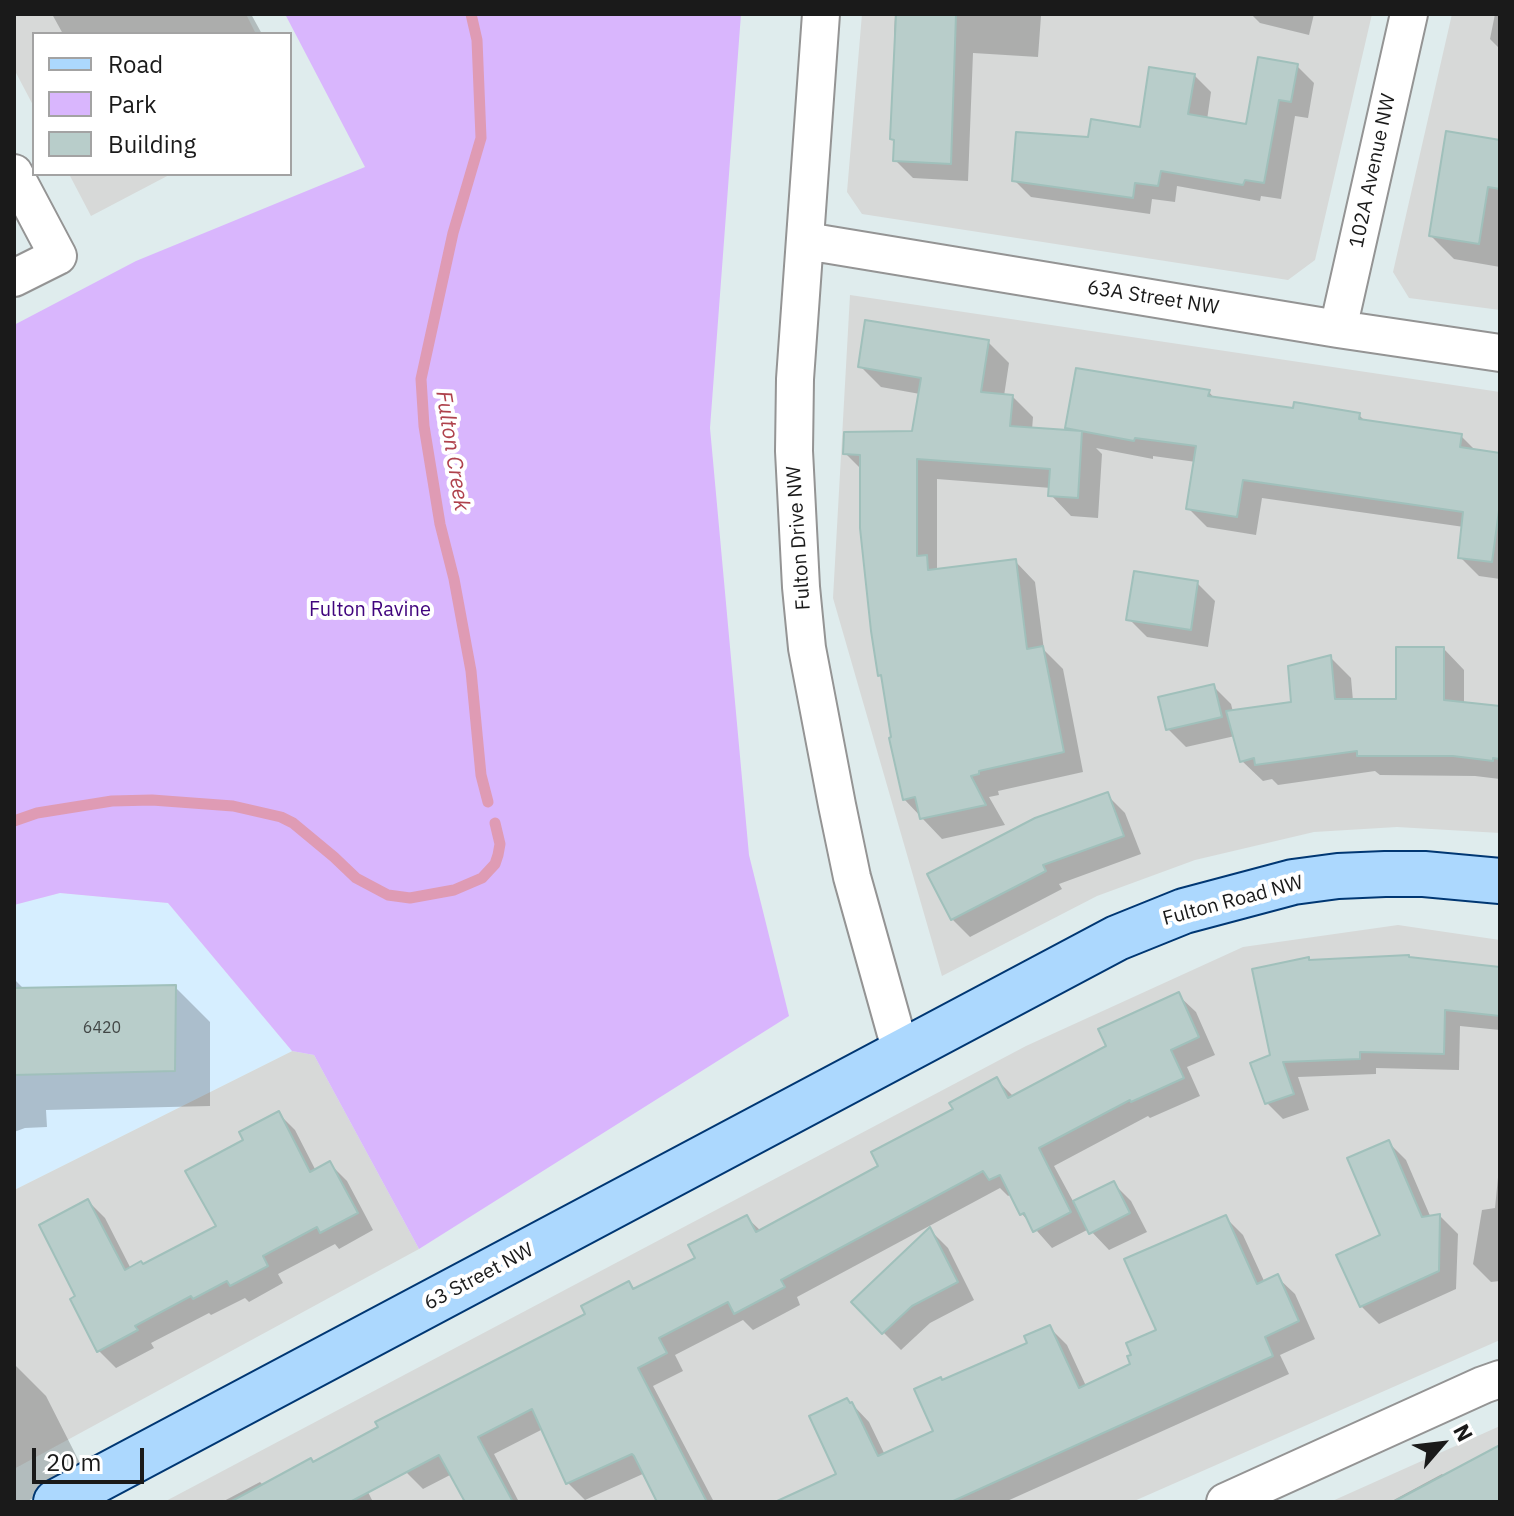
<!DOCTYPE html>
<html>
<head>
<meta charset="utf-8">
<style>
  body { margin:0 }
  #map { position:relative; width:1514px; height:1516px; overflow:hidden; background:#dfeced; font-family:"IBM Plex Sans",sans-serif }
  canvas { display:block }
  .frame { position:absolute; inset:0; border:16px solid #1a1a1a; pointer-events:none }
  .legend { position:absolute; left:32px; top:32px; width:260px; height:144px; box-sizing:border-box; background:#fff; border:2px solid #a3a3a3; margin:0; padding:10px 14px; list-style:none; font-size:24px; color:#1a1a1a }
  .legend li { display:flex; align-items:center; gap:16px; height:40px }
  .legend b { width:40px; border:2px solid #a3a3a3 }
  .north { position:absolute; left:1402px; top:1404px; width:80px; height:80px; -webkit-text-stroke:6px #fff; paint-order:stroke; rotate:62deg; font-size:22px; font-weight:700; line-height:32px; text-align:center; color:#1a1a1a }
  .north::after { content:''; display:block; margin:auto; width:28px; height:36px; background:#1a1a1a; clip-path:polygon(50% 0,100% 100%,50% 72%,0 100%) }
  .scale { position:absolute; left:32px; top:1448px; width:112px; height:36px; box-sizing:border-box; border:4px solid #1a1a1a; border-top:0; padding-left:10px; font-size:24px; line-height:28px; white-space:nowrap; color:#1a1a1a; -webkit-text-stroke:6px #fff; paint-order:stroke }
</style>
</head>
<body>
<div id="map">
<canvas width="1514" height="1516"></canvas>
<div class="frame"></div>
<ul class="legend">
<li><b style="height:10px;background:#acd8fe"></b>Road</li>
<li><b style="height:22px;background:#d9b6fd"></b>Park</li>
<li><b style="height:22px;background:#b8cdca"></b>Building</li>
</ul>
<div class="north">N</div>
<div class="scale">20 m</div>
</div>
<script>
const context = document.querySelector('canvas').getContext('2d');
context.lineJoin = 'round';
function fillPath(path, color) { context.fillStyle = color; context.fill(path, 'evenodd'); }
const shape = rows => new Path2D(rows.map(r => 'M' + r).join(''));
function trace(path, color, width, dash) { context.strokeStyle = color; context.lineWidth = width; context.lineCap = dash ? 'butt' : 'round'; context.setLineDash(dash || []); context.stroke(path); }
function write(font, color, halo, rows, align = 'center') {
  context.font = font + ' "IBM Plex Sans",sans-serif'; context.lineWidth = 8; context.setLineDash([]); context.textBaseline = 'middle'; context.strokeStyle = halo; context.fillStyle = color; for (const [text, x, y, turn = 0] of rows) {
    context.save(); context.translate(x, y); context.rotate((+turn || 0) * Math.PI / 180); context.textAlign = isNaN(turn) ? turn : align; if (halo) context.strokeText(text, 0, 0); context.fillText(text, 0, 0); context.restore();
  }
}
fillPath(shape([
  [14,14,246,14,256,34,34,34,34,107,14,69],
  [862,14,1372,14,1315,260,1288,280,862,214,847,192],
  [1452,14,1500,14,1500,310,1409,298,1393,272],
  [69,174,171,174,91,216],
  [850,295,1500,392,1500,833,1397,827,1314,832,1195,860,1097,896,942,976,833,598],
  [1398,925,1500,940,1500,1340,1132,1502,164,1502,1026,1046,1243,947],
  [292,1051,314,1055,419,1249,14,1469,14,1190],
  [1500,1426,1500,1502,1330,1502]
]), '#d7d9d8');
fillPath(shape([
  [60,893,168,903,292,1051,14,1190,14,905]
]), '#d6eeff');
fillPath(shape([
  [285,14,741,14,710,428,749,855,789,1016,419,1249,314,1055,292,1051,168,903,60,893,14,905,14,325,136,261,365,167]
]), '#d9b6fd');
fillPath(shape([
  [52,14,251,14,262,34,63,34],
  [895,14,1039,14,1041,16,1038,57,973,53,968,181,913,178,895,160,896,142,892,139,897,37,894,35],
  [1251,14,1314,14,1309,35,1260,23],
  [1495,14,1500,14,1500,49,1490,39],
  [1297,66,1314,83,1308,118,1295,116,1281,199,1261,196,1260,201,1177,186,1175,202,1152,199,1150,214,1031,197,1014,180,1090,140,1142,129,1194,75,1211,92,1207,120,1247,127],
  [1500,142,1500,267,1454,259,1431,236],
  [988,342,1009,363,1004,396,1012,396,1033,417,1032,430,1072,433,1067,427,1209,392,1215,399,1295,410,1359,415,1366,422,1461,436,1477,452,1500,455,1500,579,1479,576,1460,557,1464,527,1262,498,1256,535,1207,527,1188,508,1196,462,1153,456,1153,459,1096,448,1102,454,1098,518,1071,516,1051,495,1051,488,937,479,937,568,939,571,1015,561,1035,582,1044,650,1063,669,1083,772,998,791,999,795,989,797,1005,825,942,839,904,799,883,678,880,675,862,470,845,453,913,433,920,394,881,387,860,366],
  [1197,583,1215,601,1208,647,1147,637,1129,619],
  [1444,649,1464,670,1464,704,1500,708,1500,779,1475,776,1380,775,1375,771,1278,785,1272,779,1263,781,1242,761,1235,736,1186,747,1168,729,1213,686,1231,704,1233,712,1293,704,1331,658,1351,678,1353,701,1398,701],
  [1107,795,1125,813,1141,854,1059,884,1062,889,970,937,952,919],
  [1311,962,1500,969,1500,1030,1460,1026,1459,1070,1376,1068,1376,1074,1298,1077,1309,1110,1283,1119,1267,1103,1272,1057],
  [14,979,25,990,175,987,210,1022,210,1106,46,1110,47,1127,25,1128,14,1132],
  [1178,995,1196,1012,1215,1055,1187,1067,1200,1096,1150,1118,1148,1116,1054,1166,1074,1203,1113,1183,1131,1201,1147,1232,1109,1250,1089,1229,1052,1248,1022,1214,1012,1194,1008,1196,1000,1188,797,1297,800,1305,753,1330,743,1320,675,1355,683,1371,653,1386,714,1502,660,1502,645,1473,585,1500,568,1483,543,1429,494,1454,519,1502,467,1502,452,1474,423,1489,406,1472,588,1314,629,1283,636,1290,698,1259,746,1217,761,1231,881,1166,997,1080,1014,1097,1108,1047],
  [278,1113,295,1130,316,1171,330,1164,347,1181,373,1230,339,1249,335,1244,278,1274,283,1283,249,1302,245,1298,211,1315,209,1313,151,1343,154,1348,116,1368,99,1351,78,1297,88,1201,105,1218,131,1269,143,1266,218,1227,246,1141],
  [1388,1142,1406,1160,1431,1218,1440,1216,1458,1234,1456,1289,1379,1324,1361,1306,1383,1236],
  [1500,1157,1500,1281,1491,1282,1473,1264,1482,1210,1495,1208],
  [1225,1217,1243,1235,1265,1283,1277,1277,1295,1294,1315,1339,1280,1355,1289,1374,1005,1502,803,1502,839,1475,852,1404,869,1422,885,1455,935,1432,943,1382,1030,1344,1050,1328,1067,1345,1086,1386,1133,1365,1158,1331],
  [930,1230,948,1248,974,1300,930,1323,901,1350,883,1332],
  [14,1364,46,1396,84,1471,26,1502,14,1502],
  [1500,1449,1500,1502,1390,1502,1442,1474,1445,1477],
  [260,1482,264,1486,368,1492,373,1502,222,1502]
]), '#0003');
trace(shape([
  [471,14,477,40,481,138,453,233,421,379,424,426,440,524,454,579,471,671,481,775,488,802],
  [14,821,37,813,112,801,152,800,233,806,281,817,293,823,334,857,356,878,388,895,410,898,454,890,482,878,495,864,498,855,500,844,495,823]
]), '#df9bb4', 11);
const building = shape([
  [896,14,956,14,951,164,893,161,894,140,890,139,896,14],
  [1258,57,1298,64,1291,102,1279,100,1264,183,1245,180,1243,185,1161,171,1158,186,1135,183,1133,198,1012,181,1016,132,1088,137,1091,119,1140,127,1149,67,1195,74,1188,114,1246,124,1258,57],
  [1446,131,1500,140,1500,189,1488,187,1479,244,1429,236,1446,131],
  [865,320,989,340,981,392,1013,395,1010,426,1082,431,1078,498,1048,496,1050,469,917,459,917,556,927,555,928,570,1016,559,1027,649,1043,646,1064,752,979,771,979,774,971,776,986,805,920,819,915,797,903,800,889,738,891,737,881,675,878,676,871,631,860,528,860,455,843,454,844,432,912,431,921,378,858,367,865,320],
  [1076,368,1210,390,1208,396,1293,408,1294,402,1360,413,1359,419,1462,434,1460,447,1500,453,1500,503,1492,562,1458,558,1463,512,1243,480,1237,517,1186,509,1196,446,1135,438,1134,441,1065,428,1076,368],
  [1134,571,1198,581,1191,630,1126,620,1134,571],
  [1396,647,1444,647,1444,700,1500,706,1500,759,1493,758,1493,761,1453,756,1357,756,1357,751,1255,765,1254,758,1240,762,1226,711,1291,702,1288,666,1331,655,1335,699,1396,699,1396,647],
  [1214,684,1222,717,1166,730,1158,697,1214,684],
  [1108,792,1124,836,1043,865,1046,871,951,920,927,874,1035,818,1108,792],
  [1409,955,1409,957,1500,967,1500,1016,1445,1010,1444,1054,1360,1052,1360,1059,1283,1062,1294,1094,1265,1104,1250,1063,1270,1055,1252,969,1309,957,1309,960,1409,955],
  [176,985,175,1071,14,1075,14,988,176,985],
  [1179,992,1199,1037,1171,1050,1184,1078,1131,1102,1130,1100,1039,1148,1071,1212,1033,1232,1024,1213,1020,1215,1000,1175,989,1180,983,1171,781,1280,785,1287,734,1314,728,1302,659,1338,667,1353,638,1368,707,1502,657,1502,634,1456,632,1454,566,1484,532,1409,478,1437,513,1502,465,1502,439,1455,350,1502,230,1502,311,1458,313,1462,378,1427,375,1422,585,1314,581,1306,629,1281,633,1289,695,1258,688,1245,747,1215,756,1232,878,1166,871,1152,953,1109,949,1103,997,1077,1008,1098,1106,1046,1098,1029,1179,992],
  [279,1111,310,1172,330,1161,358,1213,320,1233,317,1227,263,1256,268,1266,230,1286,227,1281,193,1299,191,1296,135,1326,138,1330,97,1352,70,1299,75,1296,39,1225,88,1199,125,1270,141,1261,143,1264,216,1226,185,1171,243,1140,239,1132,279,1111],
  [1389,1140,1422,1217,1440,1214,1439,1271,1360,1307,1336,1255,1380,1235,1347,1158,1389,1140],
  [1114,1181,1130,1213,1089,1234,1073,1201,1114,1181],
  [1226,1215,1257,1284,1278,1274,1299,1321,1265,1337,1273,1356,951,1502,775,1502,836,1474,809,1416,847,1398,850,1403,852,1402,878,1456,933,1431,914,1389,941,1377,942,1380,1027,1343,1024,1336,1050,1325,1079,1388,1130,1364,1127,1356,1131,1355,1126,1343,1156,1330,1124,1259,1226,1215],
  [930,1227,958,1282,912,1306,882,1334,851,1302,930,1227],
  [1500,1445,1500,1502,1393,1502,1500,1445]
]);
fillPath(building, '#b8cdca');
trace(building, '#a0c0bb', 2);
const street = shape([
  [821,14,795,379,794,451,801,587,807,648,837,805,852,877,901,1052],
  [14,173,58,256,14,278],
  [806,241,1338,329,1500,353],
  [1338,329,1409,14],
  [1225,1502,1483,1385,1500,1379]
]);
const secondary = shape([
  [56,1502,1117,938,1184,911,1293,882,1338,876,1385,874,1424,874,1500,881]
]);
trace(street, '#949494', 40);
trace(secondary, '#003773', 48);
trace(street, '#fff', 36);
trace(secondary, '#acd8fe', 44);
write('16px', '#424746', null, [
  ["6420",102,1028]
]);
write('20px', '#1a1a1a', '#fff', [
  ["102A Avenue NW",1373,171,-78],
  ["63A Street NW",1153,298,9],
  ["Fulton Drive NW",799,538,-94],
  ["Fulton Road NW",1233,901,-15],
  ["63 Street NW",479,1277,-28]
]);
write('20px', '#40047d', '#fff', [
  ["Fulton Ravine",370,610]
]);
write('italic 22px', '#af424c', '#fff', [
  ["Fulton Creek",452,451,81]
]);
</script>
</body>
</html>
